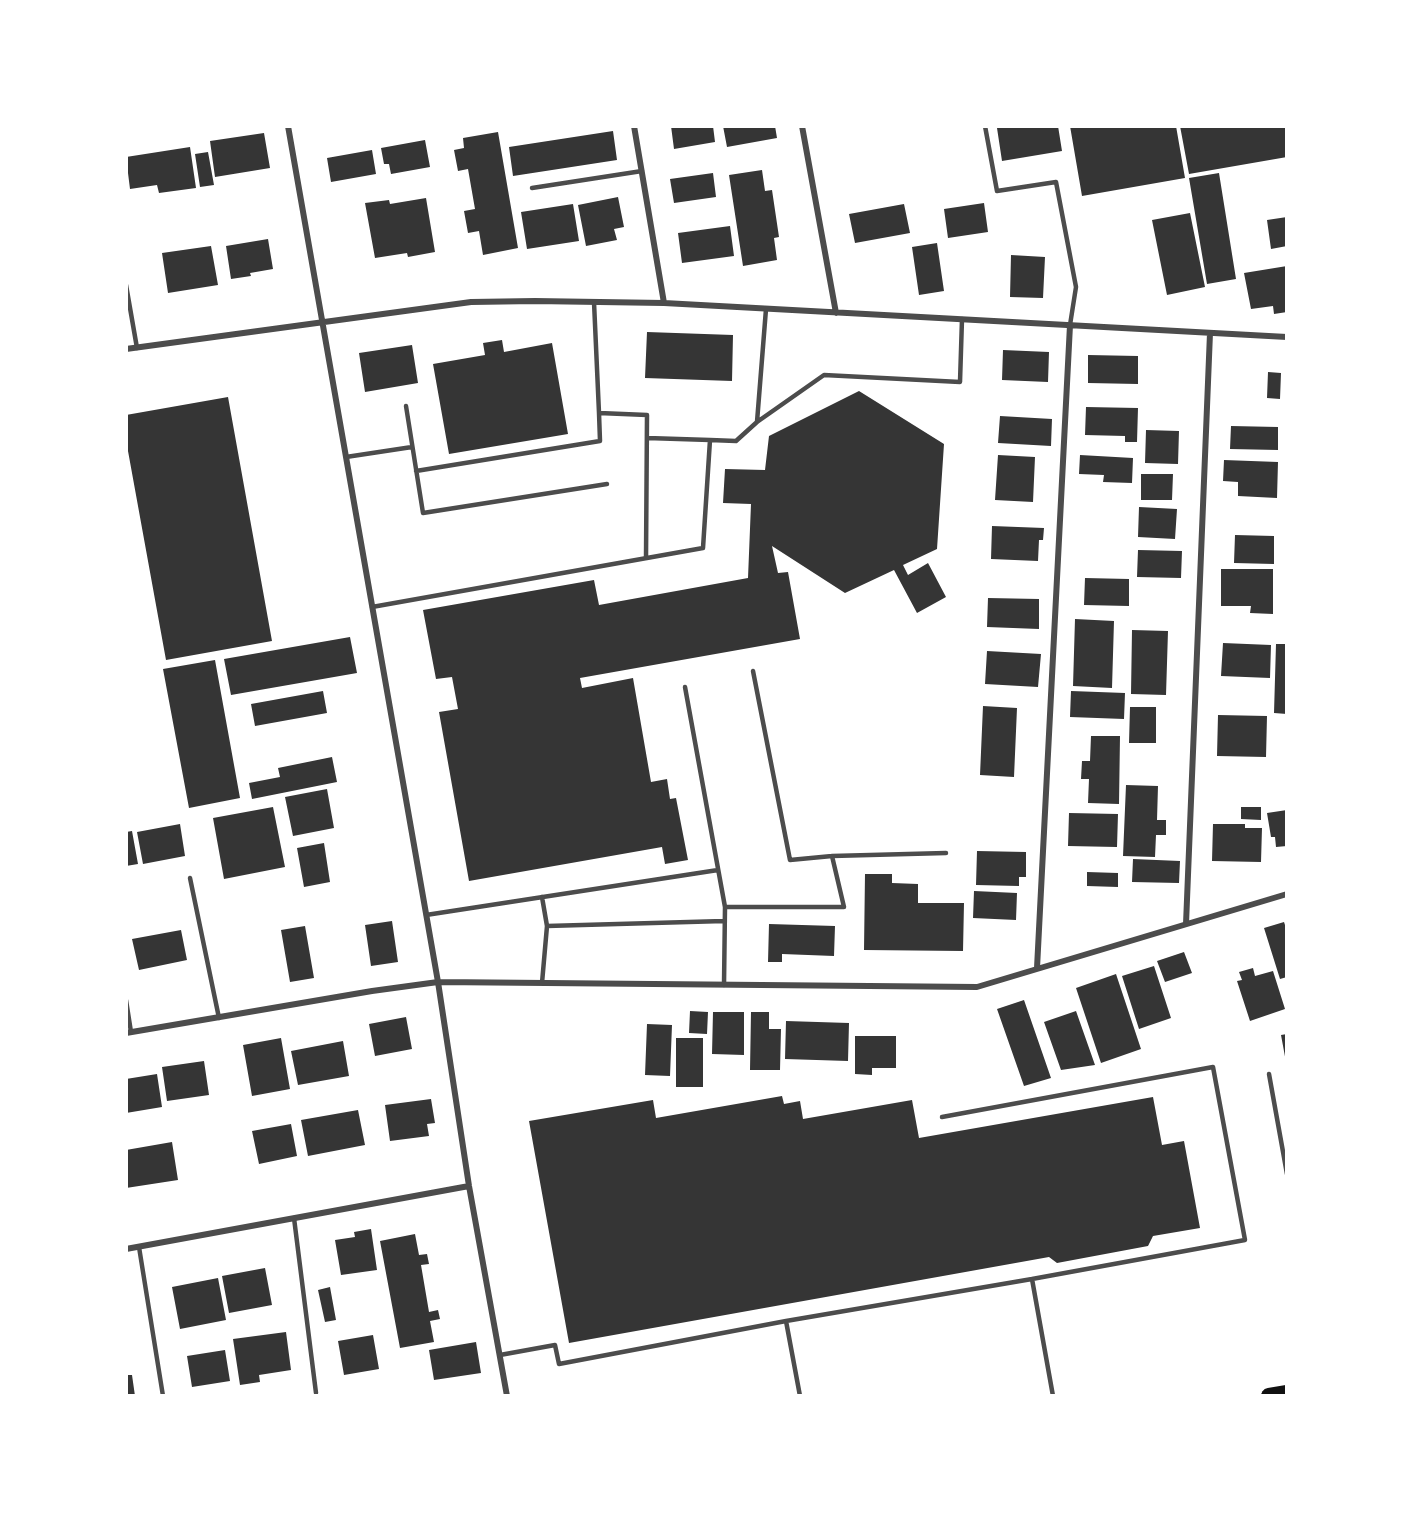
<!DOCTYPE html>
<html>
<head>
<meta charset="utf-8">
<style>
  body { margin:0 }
  #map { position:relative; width:1413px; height:1522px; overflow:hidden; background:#fff; font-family:"Roboto Condensed",sans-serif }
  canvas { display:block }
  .frame { position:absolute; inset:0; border:128px solid #fff; pointer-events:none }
</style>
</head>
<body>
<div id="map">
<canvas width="1413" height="1522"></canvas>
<div class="frame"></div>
</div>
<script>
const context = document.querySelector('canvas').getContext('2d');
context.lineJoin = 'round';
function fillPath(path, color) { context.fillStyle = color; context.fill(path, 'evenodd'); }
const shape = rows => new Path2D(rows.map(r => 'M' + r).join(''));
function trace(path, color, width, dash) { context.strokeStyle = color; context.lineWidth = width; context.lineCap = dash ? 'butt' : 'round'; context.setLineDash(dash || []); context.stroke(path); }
fillPath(shape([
  [671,126,713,126,715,142,674,149],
  [723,126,775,126,777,138,727,147],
  [1010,126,1058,126,1062,151,1002,161,997,128],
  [1070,126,1176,126,1185,178,1082,196],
  [1180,126,1287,126,1287,157,1189,174],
  [613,131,617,160,513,176,509,147],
  [498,132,518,248,483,255,479,231,468,233,464,211,475,209,468,169,458,171,454,150,464,148,463,138],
  [264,133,270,168,215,177,210,141],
  [425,140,430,167,391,174,389,164,384,164,381,148],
  [190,147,196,188,159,193,157,185,130,189,126,157],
  [372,150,376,174,331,182,327,158],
  [208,152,214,185,200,187,195,154],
  [762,170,765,191,772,190,779,237,774,238,777,260,743,266,729,175],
  [713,173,716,197,674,203,670,179],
  [1219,173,1236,279,1207,284,1189,178],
  [618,197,624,227,614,229,617,240,586,246,578,205],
  [426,198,435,252,408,257,407,253,375,258,365,203,389,200,390,204],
  [984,203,988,232,948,238,944,209],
  [573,204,579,241,527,249,521,212],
  [904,204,910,233,855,243,849,214],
  [1190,213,1205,287,1167,295,1152,220],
  [1287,217,1287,246,1271,249,1267,220],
  [730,226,734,256,682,263,678,233],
  [268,239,273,269,250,273,251,276,231,279,226,246],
  [937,243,944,291,919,295,912,247],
  [211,246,218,285,168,293,162,253],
  [1011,255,1045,257,1043,298,1010,297],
  [1287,266,1287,312,1274,314,1273,306,1251,309,1244,273],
  [647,332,733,335,732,381,645,378],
  [502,340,504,352,552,343,568,434,449,454,433,364,485,355,483,343],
  [412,345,418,383,365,392,359,353],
  [1003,350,1049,352,1048,382,1002,380],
  [1088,355,1138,356,1138,384,1088,383],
  [1268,372,1281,373,1280,399,1267,398],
  [859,391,944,444,937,549,903,565,908,575,928,563,946,597,917,613,894,570,845,593,772,546,778,573,788,572,800,639,580,678,582,688,633,678,651,782,667,779,670,799,676,798,688,860,665,864,662,847,469,881,439,712,458,709,452,677,436,679,423,610,594,580,599,605,748,578,751,504,723,503,725,469,765,470,769,436],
  [228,397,272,641,166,660,126,440,126,415],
  [1086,407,1138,408,1137,442,1125,442,1125,436,1085,435],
  [1000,416,1052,419,1051,446,998,443],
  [1231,426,1278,427,1278,450,1230,449],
  [1146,430,1179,431,1178,464,1145,463],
  [998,455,1035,457,1033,502,995,500],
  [1080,455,1133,458,1132,483,1103,482,1104,475,1079,474],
  [1224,460,1278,462,1277,498,1238,496,1238,482,1223,481],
  [1141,474,1173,474,1172,500,1141,500],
  [1139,507,1177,509,1175,539,1138,537],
  [992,526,1044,528,1043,540,1039,540,1038,561,991,559],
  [1235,535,1274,536,1274,564,1234,563],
  [1138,550,1182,551,1181,578,1137,577],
  [1221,569,1273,569,1273,614,1250,613,1251,606,1221,606],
  [1085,578,1129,579,1129,606,1084,605],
  [988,598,1039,599,1039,629,987,627],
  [1075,619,1114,621,1112,688,1073,686],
  [1132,630,1168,631,1166,695,1131,694],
  [350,637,357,673,231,695,224,659],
  [1223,643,1271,645,1270,678,1221,676],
  [1276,644,1287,644,1287,714,1274,713],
  [987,651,1041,654,1038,687,985,684],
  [215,660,240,798,189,808,163,669],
  [323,691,327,713,255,726,251,704],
  [1071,691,1125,693,1124,719,1070,717],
  [983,706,1017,708,1014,777,980,775],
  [1130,707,1156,707,1156,743,1129,743],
  [1218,715,1267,716,1266,757,1217,756],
  [1091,736,1120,736,1119,804,1088,803,1089,779,1081,779,1082,761,1090,761],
  [332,757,337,782,252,799,249,783,280,777,278,768],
  [1126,785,1158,786,1157,820,1166,820,1166,835,1156,835,1155,857,1123,856],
  [327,789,334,828,293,836,285,797],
  [273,807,285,867,224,879,213,818],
  [1241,807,1261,807,1261,820,1241,819],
  [1287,810,1287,846,1276,847,1275,837,1271,837,1267,813],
  [1069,813,1118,814,1117,847,1068,846],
  [180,824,185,856,143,864,137,832],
  [1213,824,1245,824,1245,828,1262,828,1261,862,1212,861],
  [132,831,138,864,126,866,126,832],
  [324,843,330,882,304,887,297,848],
  [977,851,1026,852,1026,877,1019,877,1019,886,976,885],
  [1133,859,1180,861,1179,883,1132,882],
  [1087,872,1118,873,1118,887,1087,886],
  [865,874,892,874,892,883,918,884,918,903,964,903,963,951,864,950],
  [974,891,1017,893,1016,920,973,918],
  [392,921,398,962,371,966,365,925],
  [1284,922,1287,931,1287,977,1280,979,1264,928],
  [769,924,835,926,834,956,782,954,782,962,768,962],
  [305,926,314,978,290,982,281,930],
  [181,930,187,960,139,970,132,939],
  [1184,952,1192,973,1165,982,1157,961],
  [1154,966,1171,1018,1139,1029,1122,976],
  [1253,968,1255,976,1273,971,1285,1009,1250,1021,1237,981,1242,980,1239,972],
  [1116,974,1141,1049,1101,1063,1076,988],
  [1024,1000,1051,1078,1024,1086,997,1009],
  [690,1011,708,1012,707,1034,689,1033],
  [1076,1011,1095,1065,1061,1070,1044,1022],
  [713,1012,744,1012,744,1055,712,1054],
  [751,1012,769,1012,769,1029,781,1029,780,1070,750,1070],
  [406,1017,412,1049,375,1056,369,1024],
  [786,1021,849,1023,848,1061,785,1059],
  [647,1024,672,1025,670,1076,645,1075],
  [1287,1034,1287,1062,1286,1062,1281,1035],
  [855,1036,896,1036,896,1068,872,1068,872,1075,855,1074],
  [281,1038,290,1089,252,1096,243,1045],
  [676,1038,703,1038,703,1087,676,1087],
  [343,1041,349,1076,298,1085,291,1051],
  [204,1061,209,1095,167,1101,162,1067],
  [157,1074,162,1107,126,1113,126,1079],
  [782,1096,784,1104,800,1101,803,1119,912,1100,919,1138,1153,1097,1162,1145,1184,1141,1200,1228,1153,1236,1148,1246,1057,1263,1049,1257,569,1343,529,1121,653,1100,656,1118],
  [431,1099,435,1123,427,1124,429,1136,390,1141,385,1105],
  [358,1110,365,1145,308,1156,301,1120],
  [291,1124,297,1156,259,1164,252,1131],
  [172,1142,178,1180,126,1188,126,1150],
  [371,1229,377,1270,341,1275,335,1240,355,1237,354,1232],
  [415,1234,419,1255,427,1254,429,1264,421,1265,429,1312,438,1310,440,1319,430,1321,434,1342,400,1348,380,1241],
  [265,1268,272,1305,229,1313,222,1276],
  [218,1278,226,1320,180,1329,172,1287],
  [330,1287,336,1320,325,1322,318,1290],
  [286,1332,291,1370,259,1375,260,1382,240,1385,233,1339],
  [373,1335,379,1369,344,1375,338,1341],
  [476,1342,481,1373,434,1380,429,1350],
  [225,1350,230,1381,192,1387,187,1356],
  [126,1375,132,1375,135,1396,126,1396]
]), '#353535');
trace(shape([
  [985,126,997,191,1056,182,1076,287,1070,325],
  [532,188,642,171],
  [126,285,137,348],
  [594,302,599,413,647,415,646,558],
  [406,406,423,513,607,484],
  [757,422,824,375,960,382,962,319],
  [647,438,710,440],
  [346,457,412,447],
  [416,471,600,441,599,413],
  [372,607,703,548,710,440,736,441,757,422,766,309],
  [753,671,790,860,832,856],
  [685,687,725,907,724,985],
  [190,878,219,1018],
  [542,897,547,926,724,921],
  [725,907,844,907,832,856,946,853],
  [426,915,718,870],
  [542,983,547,926],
  [126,1000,131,1032],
  [1269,1074,1287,1174],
  [942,1117,1213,1067,1245,1240,1032,1279],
  [294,1218,316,1393],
  [139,1247,163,1396],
  [500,1355,555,1345,559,1364,786,1321],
  [800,1396,786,1321,1032,1279,1053,1396]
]), '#4c4c4c', 4.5);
trace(shape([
  [288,126,438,982,469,1186,507,1396],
  [634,126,664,303],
  [802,126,836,313],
  [126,349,471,302,535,301,664,303,1287,337],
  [1186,924,1210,333],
  [1037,968,1070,325],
  [126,1033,372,991,438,982,977,987,1287,894],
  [126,1249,469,1186]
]), '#4c4c4c', 6);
trace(shape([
  [1269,1396,1287,1393]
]), '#111', 16);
</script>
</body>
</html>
